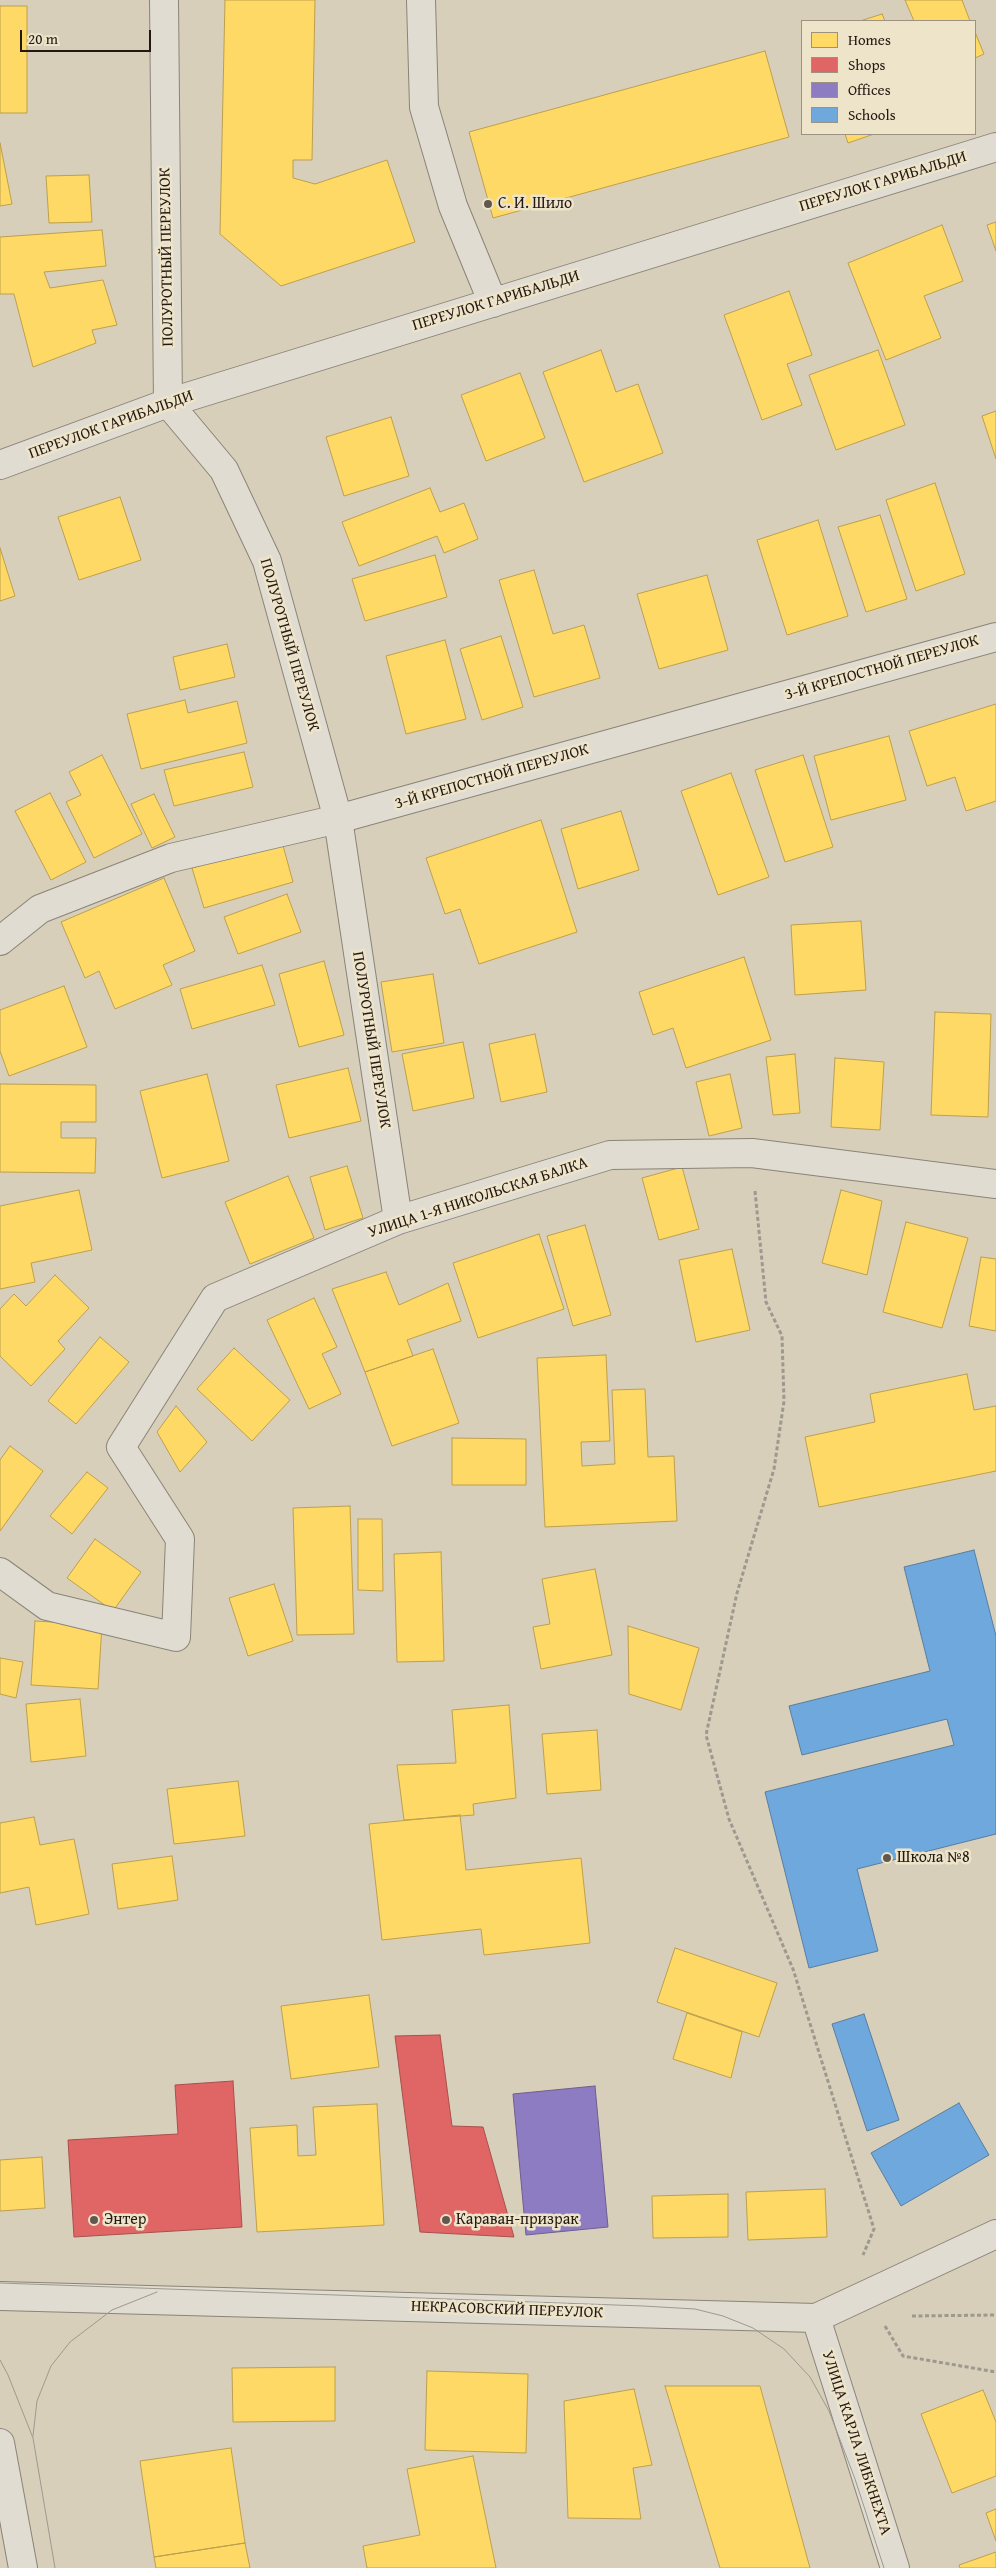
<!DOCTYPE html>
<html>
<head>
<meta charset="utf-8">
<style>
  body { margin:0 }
  #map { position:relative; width:996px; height:2568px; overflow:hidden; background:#d7cfba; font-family:"Gentium Book Plus",serif }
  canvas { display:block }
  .legend { position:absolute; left:801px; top:20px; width:175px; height:115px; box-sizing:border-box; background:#ede4ca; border:1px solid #9d9280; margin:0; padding:6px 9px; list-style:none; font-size:15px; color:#241812 }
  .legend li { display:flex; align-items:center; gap:10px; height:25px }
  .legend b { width:25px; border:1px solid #9d9280 }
  .scale { position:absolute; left:20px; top:30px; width:131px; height:22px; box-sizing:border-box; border:2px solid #241812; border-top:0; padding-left:6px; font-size:15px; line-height:18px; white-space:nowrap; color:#241812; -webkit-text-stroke:4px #ede4ca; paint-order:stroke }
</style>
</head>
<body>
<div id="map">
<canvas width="996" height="2568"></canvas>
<ul class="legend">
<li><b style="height:14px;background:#ffd966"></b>Homes</li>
<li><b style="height:14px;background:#e06666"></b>Shops</li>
<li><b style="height:14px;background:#8e7cc3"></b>Offices</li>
<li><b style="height:14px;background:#6fa8dc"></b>Schools</li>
</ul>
<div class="scale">20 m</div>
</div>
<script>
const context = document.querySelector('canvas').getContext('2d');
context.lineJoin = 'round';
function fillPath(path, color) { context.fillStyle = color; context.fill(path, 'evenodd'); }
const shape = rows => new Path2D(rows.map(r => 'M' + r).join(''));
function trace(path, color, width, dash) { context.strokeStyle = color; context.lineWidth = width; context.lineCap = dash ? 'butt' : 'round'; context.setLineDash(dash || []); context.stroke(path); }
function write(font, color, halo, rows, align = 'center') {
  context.font = font + ' "Gentium Book Plus",serif'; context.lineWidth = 5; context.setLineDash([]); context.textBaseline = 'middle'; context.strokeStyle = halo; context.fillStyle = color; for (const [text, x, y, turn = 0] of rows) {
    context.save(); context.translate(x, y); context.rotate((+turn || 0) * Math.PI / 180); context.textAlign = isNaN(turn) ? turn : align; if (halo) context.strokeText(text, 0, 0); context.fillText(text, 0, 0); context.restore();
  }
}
const homes = shape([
  [225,0,315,0,312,160,293,160,293,178,315,184,387,160,415,242,281,286,220,234,225,0],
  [905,0,962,0,970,21,914,21,905,0],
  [0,6,27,6,27,113,0,113,0,6],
  [882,14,885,21,860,21,882,14],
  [975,32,984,54,975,58,975,32],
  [765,51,789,137,493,218,469,132,765,51],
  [845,134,874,134,848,143,845,134],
  [0,143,12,204,0,206,0,143],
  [89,175,92,222,49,223,46,176,89,175],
  [996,222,996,251,987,225,996,222],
  [942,225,963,281,924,296,941,338,886,360,848,263,942,225],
  [102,230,106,266,44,272,50,288,103,280,117,325,92,330,96,343,33,367,14,294,0,294,0,237,102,230],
  [789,291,812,355,787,364,802,405,762,420,724,315,789,291],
  [601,350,616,392,638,384,663,453,584,482,543,372,601,350],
  [878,350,905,425,836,450,809,375,878,350],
  [520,373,545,438,486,461,461,395,520,373],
  [996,411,996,459,982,416,996,411],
  [391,417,409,476,344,496,326,437,391,417],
  [935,483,965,574,916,591,886,500,935,483],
  [430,488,440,512,464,503,478,539,444,553,437,536,359,566,342,522,430,488],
  [120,497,141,560,79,580,58,517,120,497],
  [880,515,907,599,866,612,838,527,880,515],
  [818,520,848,616,787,635,757,540,818,520],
  [0,548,15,596,0,601,0,548],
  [435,555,447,597,365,621,352,579,435,555],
  [534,570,553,634,584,625,600,678,534,697,499,580,534,570],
  [707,575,728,650,659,669,637,594,707,575],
  [501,636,523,707,482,720,460,649,501,636],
  [445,640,466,719,406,734,386,656,445,640],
  [227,644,235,677,180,690,173,657,227,644],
  [185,700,188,713,237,701,247,743,141,769,127,714,185,700],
  [996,704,996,801,966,811,955,777,927,786,909,731,996,704],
  [889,736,906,800,831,820,814,756,889,736],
  [244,752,253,787,174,806,164,770,244,752],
  [102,755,142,834,94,858,66,802,81,795,69,772,102,755],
  [803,755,833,847,785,862,755,770,803,755],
  [731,773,769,877,718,895,681,791,731,773],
  [50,793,86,862,51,880,15,811,50,793],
  [154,794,175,837,152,848,131,804,154,794],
  [621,811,639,870,578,889,561,829,621,811],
  [541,820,577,932,479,964,460,909,445,914,426,858,541,820],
  [282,842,293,882,204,908,192,868,282,842],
  [164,878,195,951,163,965,172,985,115,1009,99,971,85,978,61,922,164,878],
  [287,894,301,932,238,954,224,917,287,894],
  [861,921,866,990,795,995,791,925,861,921],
  [744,957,771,1040,686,1068,673,1028,653,1035,639,992,744,957],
  [324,961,344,1035,299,1047,279,974,324,961],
  [262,965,275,1005,192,1029,180,989,262,965],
  [433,974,444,1043,392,1052,381,982,433,974],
  [64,986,87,1047,9,1076,0,1051,0,1010,64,986],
  [935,1012,991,1014,988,1117,931,1115,935,1012],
  [535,1034,547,1092,501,1102,489,1044,535,1034],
  [463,1042,474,1098,413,1111,402,1054,463,1042],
  [795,1054,800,1113,773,1115,766,1057,795,1054],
  [835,1058,884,1062,880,1130,831,1127,835,1058],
  [348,1068,361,1121,289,1138,276,1085,348,1068],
  [207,1074,229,1161,162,1178,140,1091,207,1074],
  [730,1074,742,1128,709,1136,696,1082,730,1074],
  [0,1084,96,1085,96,1122,61,1122,61,1138,96,1138,95,1173,0,1172,0,1084],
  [347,1166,363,1218,325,1230,310,1177,347,1166],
  [682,1167,699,1229,659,1240,642,1178,682,1167],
  [288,1176,314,1238,250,1264,225,1202,288,1176],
  [79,1190,92,1250,31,1263,35,1282,0,1289,0,1206,79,1190],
  [841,1190,882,1201,867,1275,822,1263,841,1190],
  [906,1222,968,1238,942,1328,883,1312,906,1222],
  [585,1225,611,1315,573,1326,547,1236,585,1225],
  [539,1234,564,1309,478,1338,453,1263,539,1234],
  [732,1249,750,1330,696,1342,679,1260,732,1249],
  [981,1257,996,1259,996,1331,969,1326,981,1257],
  [386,1272,399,1305,448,1283,461,1321,407,1340,413,1356,365,1372,332,1289,386,1272],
  [55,1275,89,1308,58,1341,65,1349,31,1386,0,1356,0,1309,14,1294,26,1306,55,1275],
  [314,1298,337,1347,322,1354,341,1394,309,1409,267,1320,314,1298],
  [100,1337,129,1362,76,1424,48,1401,100,1337],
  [234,1348,290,1400,252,1441,197,1389,234,1348],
  [433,1349,459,1423,392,1446,365,1372,433,1349],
  [606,1355,610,1441,581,1442,582,1466,615,1464,612,1390,645,1389,648,1457,674,1456,677,1521,545,1527,537,1358,606,1355],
  [967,1374,974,1410,996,1406,996,1471,819,1507,805,1437,875,1422,870,1394,967,1374],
  [176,1406,207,1442,180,1472,157,1432,176,1406],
  [452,1438,526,1439,526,1485,452,1485,452,1438],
  [10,1446,43,1471,0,1531,0,1460,10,1446],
  [87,1472,108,1488,72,1534,50,1516,87,1472],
  [350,1506,354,1634,297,1635,293,1508,350,1506],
  [358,1519,382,1519,383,1591,358,1590,358,1519],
  [95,1539,141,1572,113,1611,67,1578,95,1539],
  [441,1552,444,1661,397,1662,394,1554,441,1552],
  [595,1569,612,1655,541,1669,533,1627,550,1624,542,1579,595,1569],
  [274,1584,293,1641,248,1656,229,1598,274,1584],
  [35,1621,102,1625,98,1689,31,1685,35,1621],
  [628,1626,699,1648,681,1710,629,1694,628,1626],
  [0,1658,23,1662,16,1698,0,1694,0,1658],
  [80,1699,86,1756,31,1762,26,1704,80,1699],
  [509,1705,516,1798,473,1804,474,1815,404,1820,397,1765,456,1763,452,1710,509,1705],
  [597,1730,601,1790,547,1794,542,1734,597,1730],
  [238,1781,245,1836,174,1844,167,1789,238,1781],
  [460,1815,466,1870,581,1858,590,1943,484,1955,481,1929,382,1940,369,1824,460,1815],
  [34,1817,40,1845,74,1839,89,1914,36,1925,29,1887,0,1893,0,1823,34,1817],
  [172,1856,178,1900,118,1909,112,1864,172,1856],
  [675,1948,777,1983,759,2037,657,2002,675,1948],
  [369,1995,379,2067,291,2079,281,2006,369,1995],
  [687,2013,742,2032,731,2078,673,2059,687,2013],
  [377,2104,384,2225,257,2232,250,2128,297,2125,298,2156,316,2155,313,2107,377,2104],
  [42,2157,45,2208,0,2211,0,2160,42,2157],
  [825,2189,827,2237,748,2240,746,2192,825,2189],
  [728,2194,728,2237,653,2238,652,2196,728,2194],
  [335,2367,335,2421,233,2422,232,2368,335,2367],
  [427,2371,528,2374,526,2453,425,2450,427,2371],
  [665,2386,760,2386,810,2568,720,2568,665,2386],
  [634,2389,652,2465,633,2468,641,2519,568,2518,564,2401,634,2389],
  [983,2390,996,2422,996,2476,952,2493,921,2414,983,2390],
  [231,2448,245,2543,154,2557,140,2461,231,2448],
  [473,2456,496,2568,367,2568,363,2546,420,2535,407,2469,473,2456],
  [996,2509,996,2541,986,2513,996,2509],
  [245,2543,250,2568,156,2568,154,2557,245,2543],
  [996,2552,996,2568,960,2568,959,2565,996,2552]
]);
fillPath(homes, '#ffd966');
trace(homes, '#bd9f4d', 1);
const shops = shape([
  [440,2035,452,2126,483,2127,514,2237,420,2232,395,2036,440,2035],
  [233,2081,242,2227,74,2237,68,2140,178,2134,175,2085,233,2081]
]);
fillPath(shops, '#e06666');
trace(shops, '#a84f4d', 1);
const offices = shape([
  [595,2086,608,2227,526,2235,513,2094,595,2086]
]);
fillPath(offices, '#8e7cc3');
trace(offices, '#6e5e8e', 1);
const schools = shape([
  [974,1550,996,1636,996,1834,857,1869,878,1951,809,1968,765,1792,954,1745,947,1719,802,1755,789,1706,930,1671,904,1567,974,1550],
  [864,2014,899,2120,867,2131,832,2024,864,2014],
  [959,2103,989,2155,901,2206,871,2153,959,2103]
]);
fillPath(schools, '#6fa8dc');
trace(schools, '#587d9f', 1);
const minor = shape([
  [164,0,168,403,224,470,267,561,338,819,398,1220],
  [421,0,424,107,453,206,493,303],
  [0,465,168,403,996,147],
  [0,941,40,909,171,858,338,819,996,637],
  [0,1572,47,1606,176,1637,180,1539,121,1447,215,1298,398,1220,610,1155,752,1153,996,1184],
  [0,2296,816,2318,996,2234],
  [816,2318,895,2568],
  [0,2443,23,2568]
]);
trace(minor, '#8a8478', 30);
trace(shape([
  [755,1191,766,1302,782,1336,784,1401,774,1469,737,1593,706,1735,729,1819,793,1969,874,2229,863,2255],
  [912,2316,996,2315],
  [885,2326,903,2356,996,2372]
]), '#9e9990', 3, [4, 2.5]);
trace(minor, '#e0dcd1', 28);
trace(shape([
  [0,2283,643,2306,695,2309,723,2316,753,2328,784,2349,810,2377,829,2411,855,2479,884,2568],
  [0,2360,8,2375,33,2438,55,2568],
  [33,2436,37,2401,51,2366,70,2342,112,2310,157,2292]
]), '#9e9990', 1);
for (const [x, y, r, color] of [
  [488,204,5,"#63584d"],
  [887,1858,5,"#63584d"],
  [94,2220,5,"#63584d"],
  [446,2220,5,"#63584d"]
]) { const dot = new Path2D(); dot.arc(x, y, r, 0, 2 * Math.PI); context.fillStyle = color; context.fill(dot); trace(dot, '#ede4ca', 2); }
write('16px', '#241812', '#ede4ca', [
  ["ПЕРЕУЛОК ГАРИБАЛЬДИ",883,182,-17],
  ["ПОЛУРОТНЫЙ ПЕРЕУЛОК",167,257,-91],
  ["ПЕРЕУЛОК ГАРИБАЛЬДИ",496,301,-17],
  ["ПЕРЕУЛОК ГАРИБАЛЬДИ",111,425,-20],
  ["ПОЛУРОТНЫЙ ПЕРЕУЛОК",289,645,74],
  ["3-Й КРЕПОСТНОЙ ПЕРЕУЛОК",882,668,-16],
  ["3-Й КРЕПОСТНОЙ ПЕРЕУЛОК",492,777,-16],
  ["ПОЛУРОТНЫЙ ПЕРЕУЛОК",371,1040,81],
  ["УЛИЦА 1-Я НИКОЛЬСКАЯ БАЛКА",478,1198,-18],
  ["НЕКРАСОВСКИЙ ПЕРЕУЛОК",507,2310,2],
  ["УЛИЦА КАРЛА ЛИБКНЕХТА",856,2443,72]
]);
write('16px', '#241812', '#ede4ca', [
  ["С. И. Шило",498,204],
  ["Школа №8",897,1858],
  ["Энтер",104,2220],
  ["Караван-призрак",456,2220]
], 'left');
</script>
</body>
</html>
